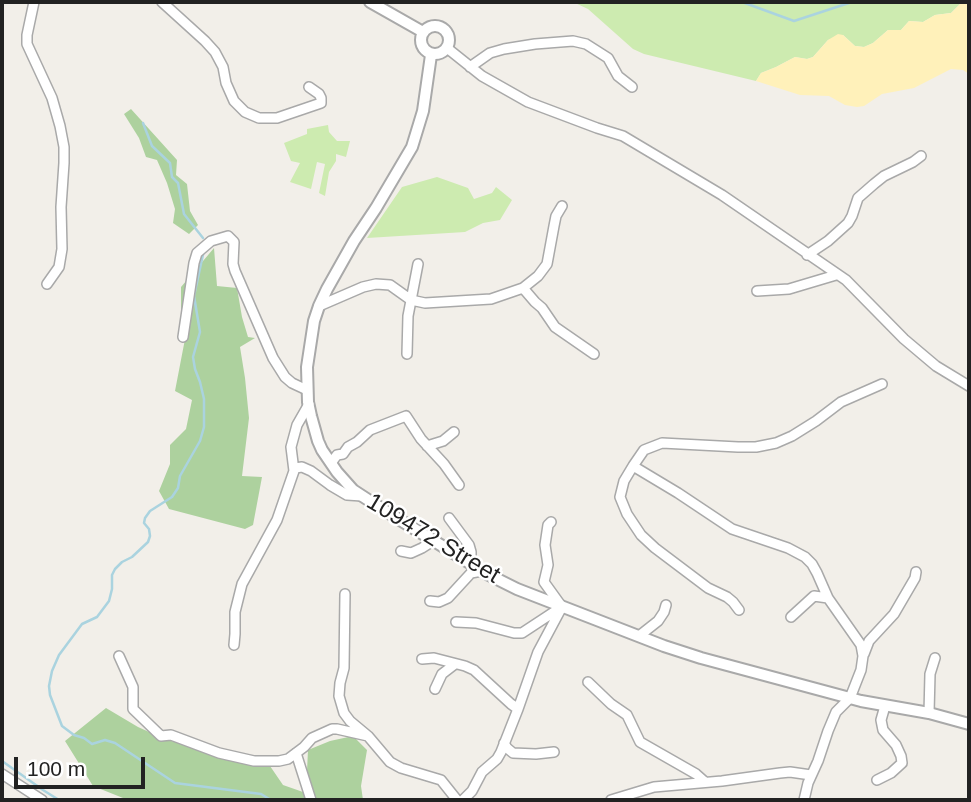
<!DOCTYPE html>
<html>
<head>
<meta charset="utf-8">
<style>
  body { margin:0 }
  #map { position:relative; width:971px; height:802px; overflow:hidden; background:#f2efe9; font-family:Arial,sans-serif }
  canvas { display:block }
  .frame { position:absolute; inset:0; border:4px solid #222; pointer-events:none }
  .scale { position:absolute; left:14px; top:757px; width:131px; height:32px; box-sizing:border-box; border:4px solid #222; border-top:0; padding-left:9px; font-size:21px; line-height:24px; white-space:nowrap; color:#222; -webkit-text-stroke:5px #fff; paint-order:stroke }
</style>
</head>
<body>
<div id="map">
<canvas width="971" height="802"></canvas>
<div class="frame"></div>
<div class="scale">100 m</div>
</div>
<script>
const context = document.querySelector('canvas').getContext('2d');
context.lineJoin = 'round';
function fillPath(path, color) { context.fillStyle = color; context.fill(path, 'evenodd'); }
const shape = rows => new Path2D(rows.map(r => 'M' + r).join(''));
function trace(path, color, width, dash) { context.strokeStyle = color; context.lineWidth = width; context.lineCap = dash ? 'butt' : 'round'; context.setLineDash(dash || []); context.stroke(path); }
function write(font, color, halo, rows, align = 'center') {
  context.font = font + ' Arial,sans-serif'; context.lineWidth = 5; context.setLineDash([]); context.textBaseline = 'middle'; context.strokeStyle = halo; context.fillStyle = color; for (const [text, x, y, turn = 0] of rows) {
    context.save(); context.translate(x, y); context.rotate((+turn || 0) * Math.PI / 180); context.textAlign = isNaN(turn) ? turn : align; if (halo) context.strokeText(text, 0, 0); context.fillText(text, 0, 0); context.restore();
  }
}
fillPath(shape([
  [573,2,962,2,951,13,935,15,923,22,909,21,901,30,888,30,873,43,864,47,855,46,843,35,828,40,813,57,807,59,795,57,776,67,761,73,756,81,644,54,633,49,588,9],
  [328,125,329,132,337,141,350,141,346,157,336,154,336,161,329,172,325,196,319,193,325,164,317,162,311,189,290,182,300,163,291,161,284,143,307,134,307,129],
  [437,177,468,188,474,199,492,193,496,187,512,200,500,220,483,223,465,232,367,238,402,187]
]), '#cdebb0');
fillPath(shape([
  [131,109,177,160,176,175,187,184,190,211,198,225,189,234,173,223,175,209,167,183,157,160,146,157,139,138,124,114],
  [214,248,217,286,237,288,242,317,248,337,255,338,240,347,245,378,249,418,242,476,262,477,253,525,245,529,169,509,159,491,170,464,170,445,186,429,192,400,175,391,185,339,181,324,181,287],
  [106,708,138,727,167,740,192,746,236,762,270,766,283,785,303,792,307,771,308,750,330,741,353,736,367,750,361,786,363,800,128,800,93,786,65,741]
]), '#add19e');
fillPath(shape([
  [962,2,969,2,969,74,963,70,951,69,914,88,882,94,864,106,857,107,845,105,829,96,800,95,756,81,761,73,776,67,795,57,807,59,813,57,828,40,838,34,843,35,855,46,864,47,873,43,888,30,901,30,909,21,923,22,935,15,951,13]
]), '#fff1ba');
trace(shape([
  [742,2,794,21,852,2],
  [143,123,152,146,170,163,172,177,178,183,184,214,203,238],
  [204,250,194,296,200,332,193,357,195,369,200,382,204,399,204,427,200,441,180,476,178,488,172,497,150,511,145,518,144,523,149,529,150,536,148,542,132,557,122,562,115,569,112,575,112,589,109,601,97,617,82,624,59,655,52,671,49,686,50,695,62,726,74,735,84,738,92,744,105,740,115,743,175,783,261,794,271,800],
  [2,761,43,790,59,800]
]), '#aad3df', 2.5);
const minor = shape([
  [34,2,27,35,27,44,52,98,60,126,64,147,64,163,61,207,62,249,59,267,47,284],
  [162,2,205,41,215,52,223,67,226,83,234,101,245,112,259,118,277,118,321,103,321,98,319,94,309,87],
  [447,48,482,76,528,102,597,128,623,136,722,195,846,280,904,339,936,366,969,386],
  [470,67,490,53,504,49,535,44,573,41,586,44,608,58,618,76,632,87],
  [807,255,828,241,848,223,852,216,858,198,874,184,884,176,913,162,921,156],
  [523,288,535,302,542,308,555,327,594,354],
  [757,291,789,289,836,275],
  [319,306,363,287,376,284,390,285,411,300,425,303,491,299,523,288,538,276,547,264,554,226,556,216,562,206],
  [183,337,194,263,197,253,211,241,228,236,234,242,233,264,235,271,273,358,285,377,292,383,307,390],
  [407,354,408,316,418,264],
  [427,446,443,441,454,432],
  [331,463,337,455,343,454,348,447,357,442,370,430,406,416,421,439,444,464,459,485],
  [633,466,678,493,732,529,788,548,805,557,812,564,817,573,828,598,861,645,863,656,861,670,850,698,836,712,828,731,818,761,808,783,804,800],
  [294,471,291,447,297,425,309,404],
  [449,518,469,545,471,552,471,564],
  [551,522,548,525,545,545,548,565,544,582,562,607],
  [401,551,411,553,422,548,433,541],
  [345,594,344,668,340,683,339,696,344,713,350,721,368,736,390,762,401,768,441,780,457,800],
  [430,601,439,602,448,598,471,573,482,571],
  [739,610,733,602,727,597,708,588,655,548,641,535,627,514,620,497,624,481,633,466,644,450,662,443,738,447,756,447,776,443,792,436,816,421,841,402,882,384],
  [791,617,814,596,828,598],
  [456,622,476,623,514,633,522,633,560,608],
  [639,636,658,621,664,612,666,605],
  [234,645,235,634,235,612,242,584,277,520,295,468,302,467,311,471,330,485,347,495,362,496],
  [864,654,869,641,894,614,915,578,916,572],
  [119,656,133,687,133,709,161,736,171,735,219,753,254,761,279,761,288,759,304,747,312,738,332,729,337,729,368,736],
  [422,659,434,658,465,666,474,670,511,704,518,709],
  [588,682,611,704,627,715,640,742,696,774,705,782],
  [435,689,442,674,455,664],
  [929,713,930,674,935,658],
  [504,743,507,748,513,753,536,754,554,752],
  [296,753,311,800],
  [2,774,42,800],
  [877,780,891,773,902,763,901,756,896,745,883,730,881,720,885,706],
  [463,800,472,791,482,772,497,759,501,752,518,709,538,652,562,607],
  [611,800,654,787,722,781,780,773,790,772,811,775]
]);
const tertiary = shape([
  [370,2,423,32],
  '421 40a14 14 0 1 1 28 0a14 14 0 1 1-28 0Z',
  [431,55,423,111,412,147,376,208,354,241,327,289,319,306,314,321,307,367,308,402,311,416,318,441,322,450,337,472,353,490,376,505,489,575,517,589,664,646,701,658,861,701,929,713,969,724]
]);
trace(minor, '#a9a9a9', 12);
trace(tertiary, '#a9a9a9', 14);
trace(minor, '#fff', 9);
trace(tertiary, '#fff', 10);
write('24px', '#222', '#fff', [
  ["109472 Street",433,539,31]
]);
</script>
</body>
</html>
